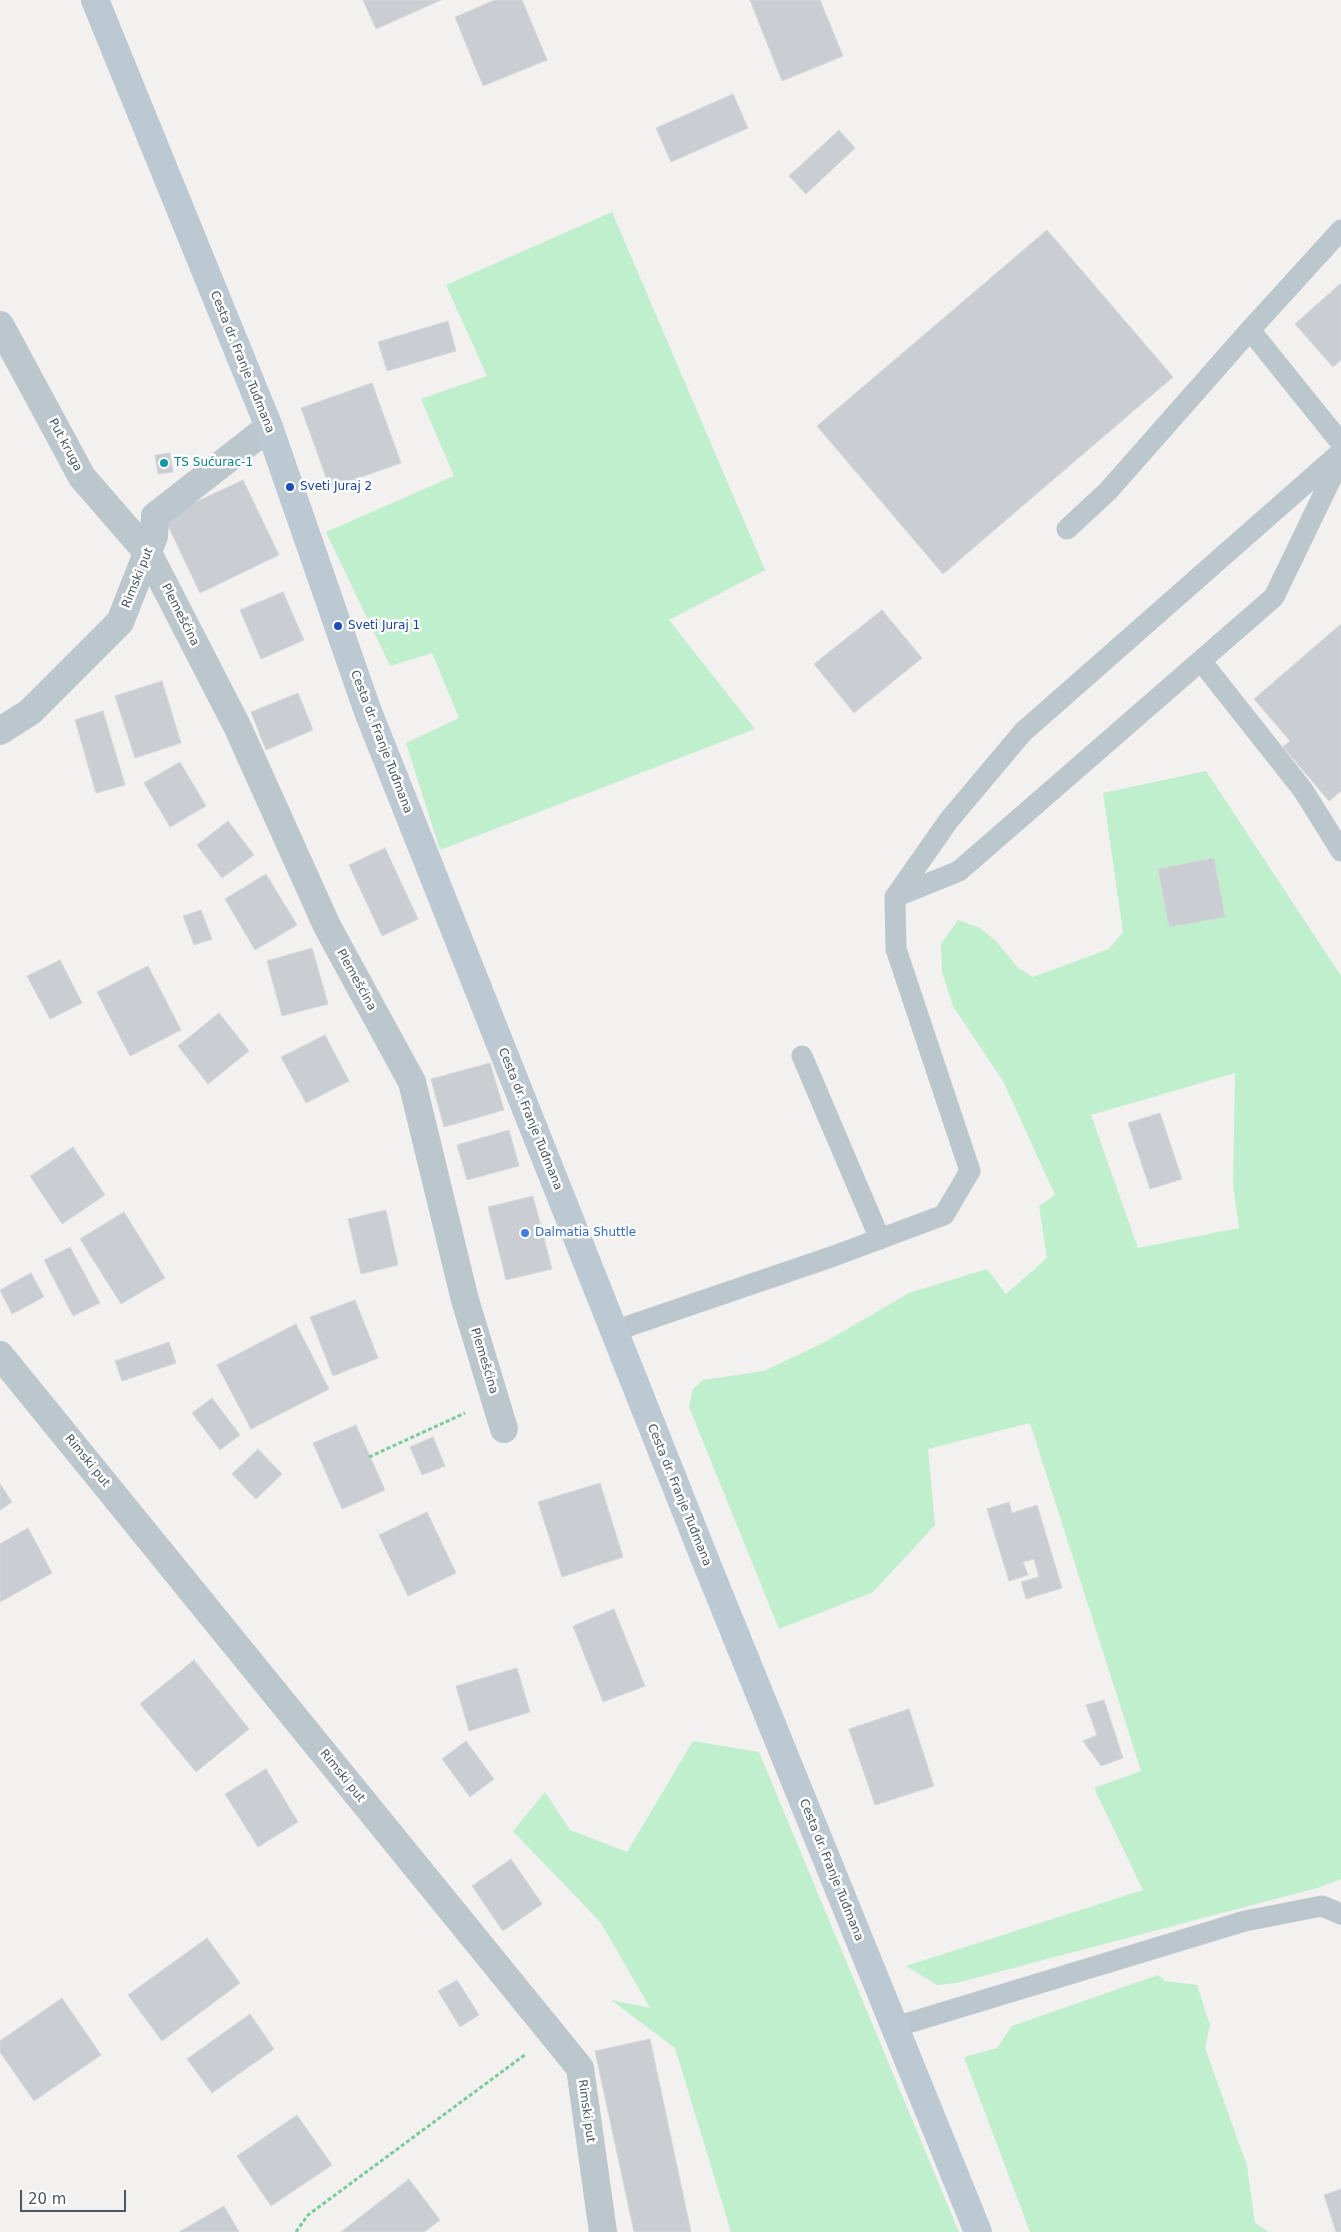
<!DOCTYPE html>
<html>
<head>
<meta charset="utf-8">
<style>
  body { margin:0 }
  #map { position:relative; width:1341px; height:2232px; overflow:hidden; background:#f3f0f0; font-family:"DejaVu Sans",sans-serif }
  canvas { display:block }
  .scale { position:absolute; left:20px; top:2190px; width:106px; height:22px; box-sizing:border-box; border:2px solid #48565e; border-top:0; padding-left:6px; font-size:15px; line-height:18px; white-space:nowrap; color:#48565e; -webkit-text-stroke:4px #fff; paint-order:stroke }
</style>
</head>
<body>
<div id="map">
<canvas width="1341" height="2232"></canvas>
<div class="scale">20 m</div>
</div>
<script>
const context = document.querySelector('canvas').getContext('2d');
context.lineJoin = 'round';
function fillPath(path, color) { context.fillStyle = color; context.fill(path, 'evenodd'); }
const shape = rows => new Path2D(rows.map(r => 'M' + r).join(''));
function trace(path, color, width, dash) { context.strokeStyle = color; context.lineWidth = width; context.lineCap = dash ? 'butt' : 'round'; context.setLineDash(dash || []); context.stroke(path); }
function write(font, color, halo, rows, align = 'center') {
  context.font = font + ' "DejaVu Sans",sans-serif'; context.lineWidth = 5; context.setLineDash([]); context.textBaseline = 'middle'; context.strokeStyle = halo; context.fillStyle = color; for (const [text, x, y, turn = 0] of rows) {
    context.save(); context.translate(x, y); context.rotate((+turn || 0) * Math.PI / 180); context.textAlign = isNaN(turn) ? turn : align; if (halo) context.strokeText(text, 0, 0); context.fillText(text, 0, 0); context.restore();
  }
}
fillPath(shape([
  [612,212,765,570,669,620,755,729,440,850,406,743,459,718,432,653,390,666,326,532,454,476,421,399,487,376,446,285],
  [1206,771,1341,976,1341,1879,1321,1887,956,1983,937,1985,906,1966,1143,1890,1094,1788,1141,1771,1030,1423,928,1449,935,1525,873,1592,779,1629,689,1407,693,1389,703,1380,764,1371,825,1342,909,1293,987,1269,1006,1294,1047,1258,1039,1206,1055,1195,1003,1081,953,1006,942,972,941,944,958,920,980,928,997,942,1018,968,1033,977,1109,949,1123,932,1103,793],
  [1235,1073,1233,1185,1239,1228,1138,1248,1091,1115],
  [693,1741,759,1752,959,2232,731,2232,675,2048,611,2000,650,2008,601,1923,513,1831,545,1792,570,1830,627,1852],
  [1158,1975,1165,1981,1197,1985,1210,2025,1205,2048,1247,2166,1255,2223,1269,2232,1030,2232,964,2057,997,2048,1012,2026]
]), '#bfefcc');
const building = shape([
  [363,0,441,0,376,29,363,0],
  [495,0,522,0,547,60,483,86,455,17,495,0],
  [750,0,820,0,843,56,782,81,750,0],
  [733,94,748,128,671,162,656,128,733,94],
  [839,130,855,148,806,194,789,176,839,130],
  [1047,230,1173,377,943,574,817,426,1047,230],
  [1341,283,1341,360,1333,367,1295,324,1341,283],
  [448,321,456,351,387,371,378,342,448,321],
  [372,383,401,463,330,488,301,408,372,383],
  [170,453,173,472,158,474,155,455,170,453],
  [243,480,279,555,200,593,164,517,243,480],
  [283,592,304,640,261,659,240,610,283,592],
  [882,610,922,658,854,713,814,664,882,610],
  [1341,624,1341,791,1329,801,1283,747,1290,741,1254,699,1341,624],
  [162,681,181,743,135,758,115,696,162,681],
  [298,693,313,730,266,750,251,712,298,693],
  [103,711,125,785,96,793,75,720,103,711],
  [180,762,206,806,170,827,144,783,180,762],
  [228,821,254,855,222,878,197,845,228,821],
  [385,848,418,919,382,936,349,865,385,848],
  [1214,858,1225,917,1169,927,1158,869,1214,858],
  [266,874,297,925,255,950,225,899,266,874],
  [201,910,212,939,194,945,183,916,201,910],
  [312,948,328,1004,282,1016,267,961,312,948],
  [60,960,82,1003,50,1019,27,976,60,960],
  [148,966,181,1030,130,1056,97,992,148,966],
  [219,1013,249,1051,208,1084,178,1046,219,1013],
  [325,1035,349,1081,306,1103,281,1057,325,1035],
  [490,1063,504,1110,444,1127,431,1079,490,1063],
  [1160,1113,1182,1179,1150,1189,1128,1123,1160,1113],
  [509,1130,519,1166,467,1180,457,1145,509,1130],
  [73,1147,105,1195,62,1224,30,1176,73,1147],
  [533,1196,552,1269,506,1280,488,1207,533,1196],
  [386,1210,398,1265,361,1274,348,1219,386,1210],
  [124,1212,165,1278,121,1304,80,1239,124,1212],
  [70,1247,100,1303,73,1316,44,1260,70,1247],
  [31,1273,44,1297,12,1314,0,1290,31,1273],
  [355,1300,378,1358,333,1376,310,1317,355,1300],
  [296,1324,329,1389,251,1429,217,1365,296,1324],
  [169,1342,176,1363,122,1381,115,1361,169,1342],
  [212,1398,240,1435,220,1450,192,1413,212,1398],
  [356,1425,385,1490,342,1509,313,1443,356,1425],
  [433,1437,445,1466,422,1475,410,1447,433,1437],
  [258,1449,282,1474,256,1499,232,1474,258,1449],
  [600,1483,623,1557,562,1577,538,1502,600,1483],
  [0,1484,12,1502,0,1510,0,1484],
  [1009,1502,1012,1513,1037,1505,1062,1588,1026,1599,1021,1582,1039,1577,1034,1559,1023,1562,1028,1575,1009,1581,987,1509,1009,1502],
  [427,1512,456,1573,408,1596,379,1535,427,1512],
  [28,1528,52,1573,0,1602,0,1544,28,1528],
  [614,1609,645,1686,603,1702,573,1626,614,1609],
  [194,1660,249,1729,196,1772,140,1704,194,1660],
  [517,1668,530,1712,469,1731,456,1686,517,1668],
  [1104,1700,1123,1758,1101,1766,1083,1741,1097,1735,1086,1705,1104,1700],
  [909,1709,934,1786,875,1805,849,1729,909,1709],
  [466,1741,494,1779,470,1797,442,1759,466,1741],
  [266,1769,298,1822,258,1847,225,1794,266,1769],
  [511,1859,542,1904,503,1931,472,1886,511,1859],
  [207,1938,240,1983,162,2041,128,1995,207,1938],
  [457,1980,479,2015,460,2027,438,1991,457,1980],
  [62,1998,101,2055,34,2101,0,2052,0,2041,62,1998],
  [250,2014,274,2049,212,2093,187,2059,250,2014],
  [650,2039,691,2232,634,2232,595,2051,650,2039],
  [297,2115,332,2165,271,2206,237,2156,297,2115],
  [409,2179,440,2220,424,2232,341,2232,409,2179],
  [1341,2189,1341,2232,1336,2232,1324,2195,1341,2189],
  [224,2206,239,2232,179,2232,224,2206]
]);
fillPath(building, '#caced3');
trace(building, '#d4d7db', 1);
trace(shape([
  [369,1457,465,1413],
  [296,2232,308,2215,526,2054]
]), '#77cd99', 3, [4, 2.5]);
trace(shape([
  [1250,330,1341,230],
  [1067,529,1108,491,1250,330,1341,443],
  [1201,661,1303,790,1341,851],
  [895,897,949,820,1023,732,1339,454],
  [802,1056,880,1239],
  [614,1331,831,1257,944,1215,970,1171,896,949,895,897,959,871,1274,597,1341,458],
  [895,2027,1245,1921,1322,1906,1341,1914]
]), '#bcc6cd', 21);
trace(shape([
  [0,325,82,477,148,553,237,726,327,926,412,1082,465,1300,504,1429],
  [0,731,30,712,120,622,154,536,155,516,269,427],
  [0,1355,580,2068,603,2232]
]), '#bcc6cd', 28);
trace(shape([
  [95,0,269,427,367,709,708,1567,978,2232]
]), '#bcc9d2', 28);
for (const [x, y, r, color] of [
  [164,463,5,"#0f9aa8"],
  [290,487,5,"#1a4fb4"],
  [338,626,5,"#1a4fb4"],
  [525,1233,5,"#3f7fe0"]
]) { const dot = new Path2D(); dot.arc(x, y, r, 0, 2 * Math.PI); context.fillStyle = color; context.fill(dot); trace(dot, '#fff', 2); }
write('12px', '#48565e', '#fff', [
  ["Cesta dr. Franje Tuđmana",242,362,68],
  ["Put kruga",65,445,62],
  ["Rimski put",138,578,-68],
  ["Plemešćina",180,615,63],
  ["Cesta dr. Franje Tuđmana",381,742,69],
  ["Plemešćina",356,980,61],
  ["Cesta dr. Franje Tuđmana",530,1119,68],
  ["Plemešćina",484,1361,73],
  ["Rimski put",87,1461,51],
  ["Cesta dr. Franje Tuđmana",679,1495,68],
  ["Rimski put",342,1776,51],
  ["Cesta dr. Franje Tuđmana",831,1870,68],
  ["Rimski put",586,2111,82]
]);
write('12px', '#0d838f', '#fff', [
  ["TS Sućurac-1",174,463]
], 'left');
write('12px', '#164399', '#fff', [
  ["Sveti Juraj 2",300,487],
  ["Sveti Juraj 1",348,626]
], 'left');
write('12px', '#366cbe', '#fff', [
  ["Dalmatia Shuttle",535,1233]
], 'left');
</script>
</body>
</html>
